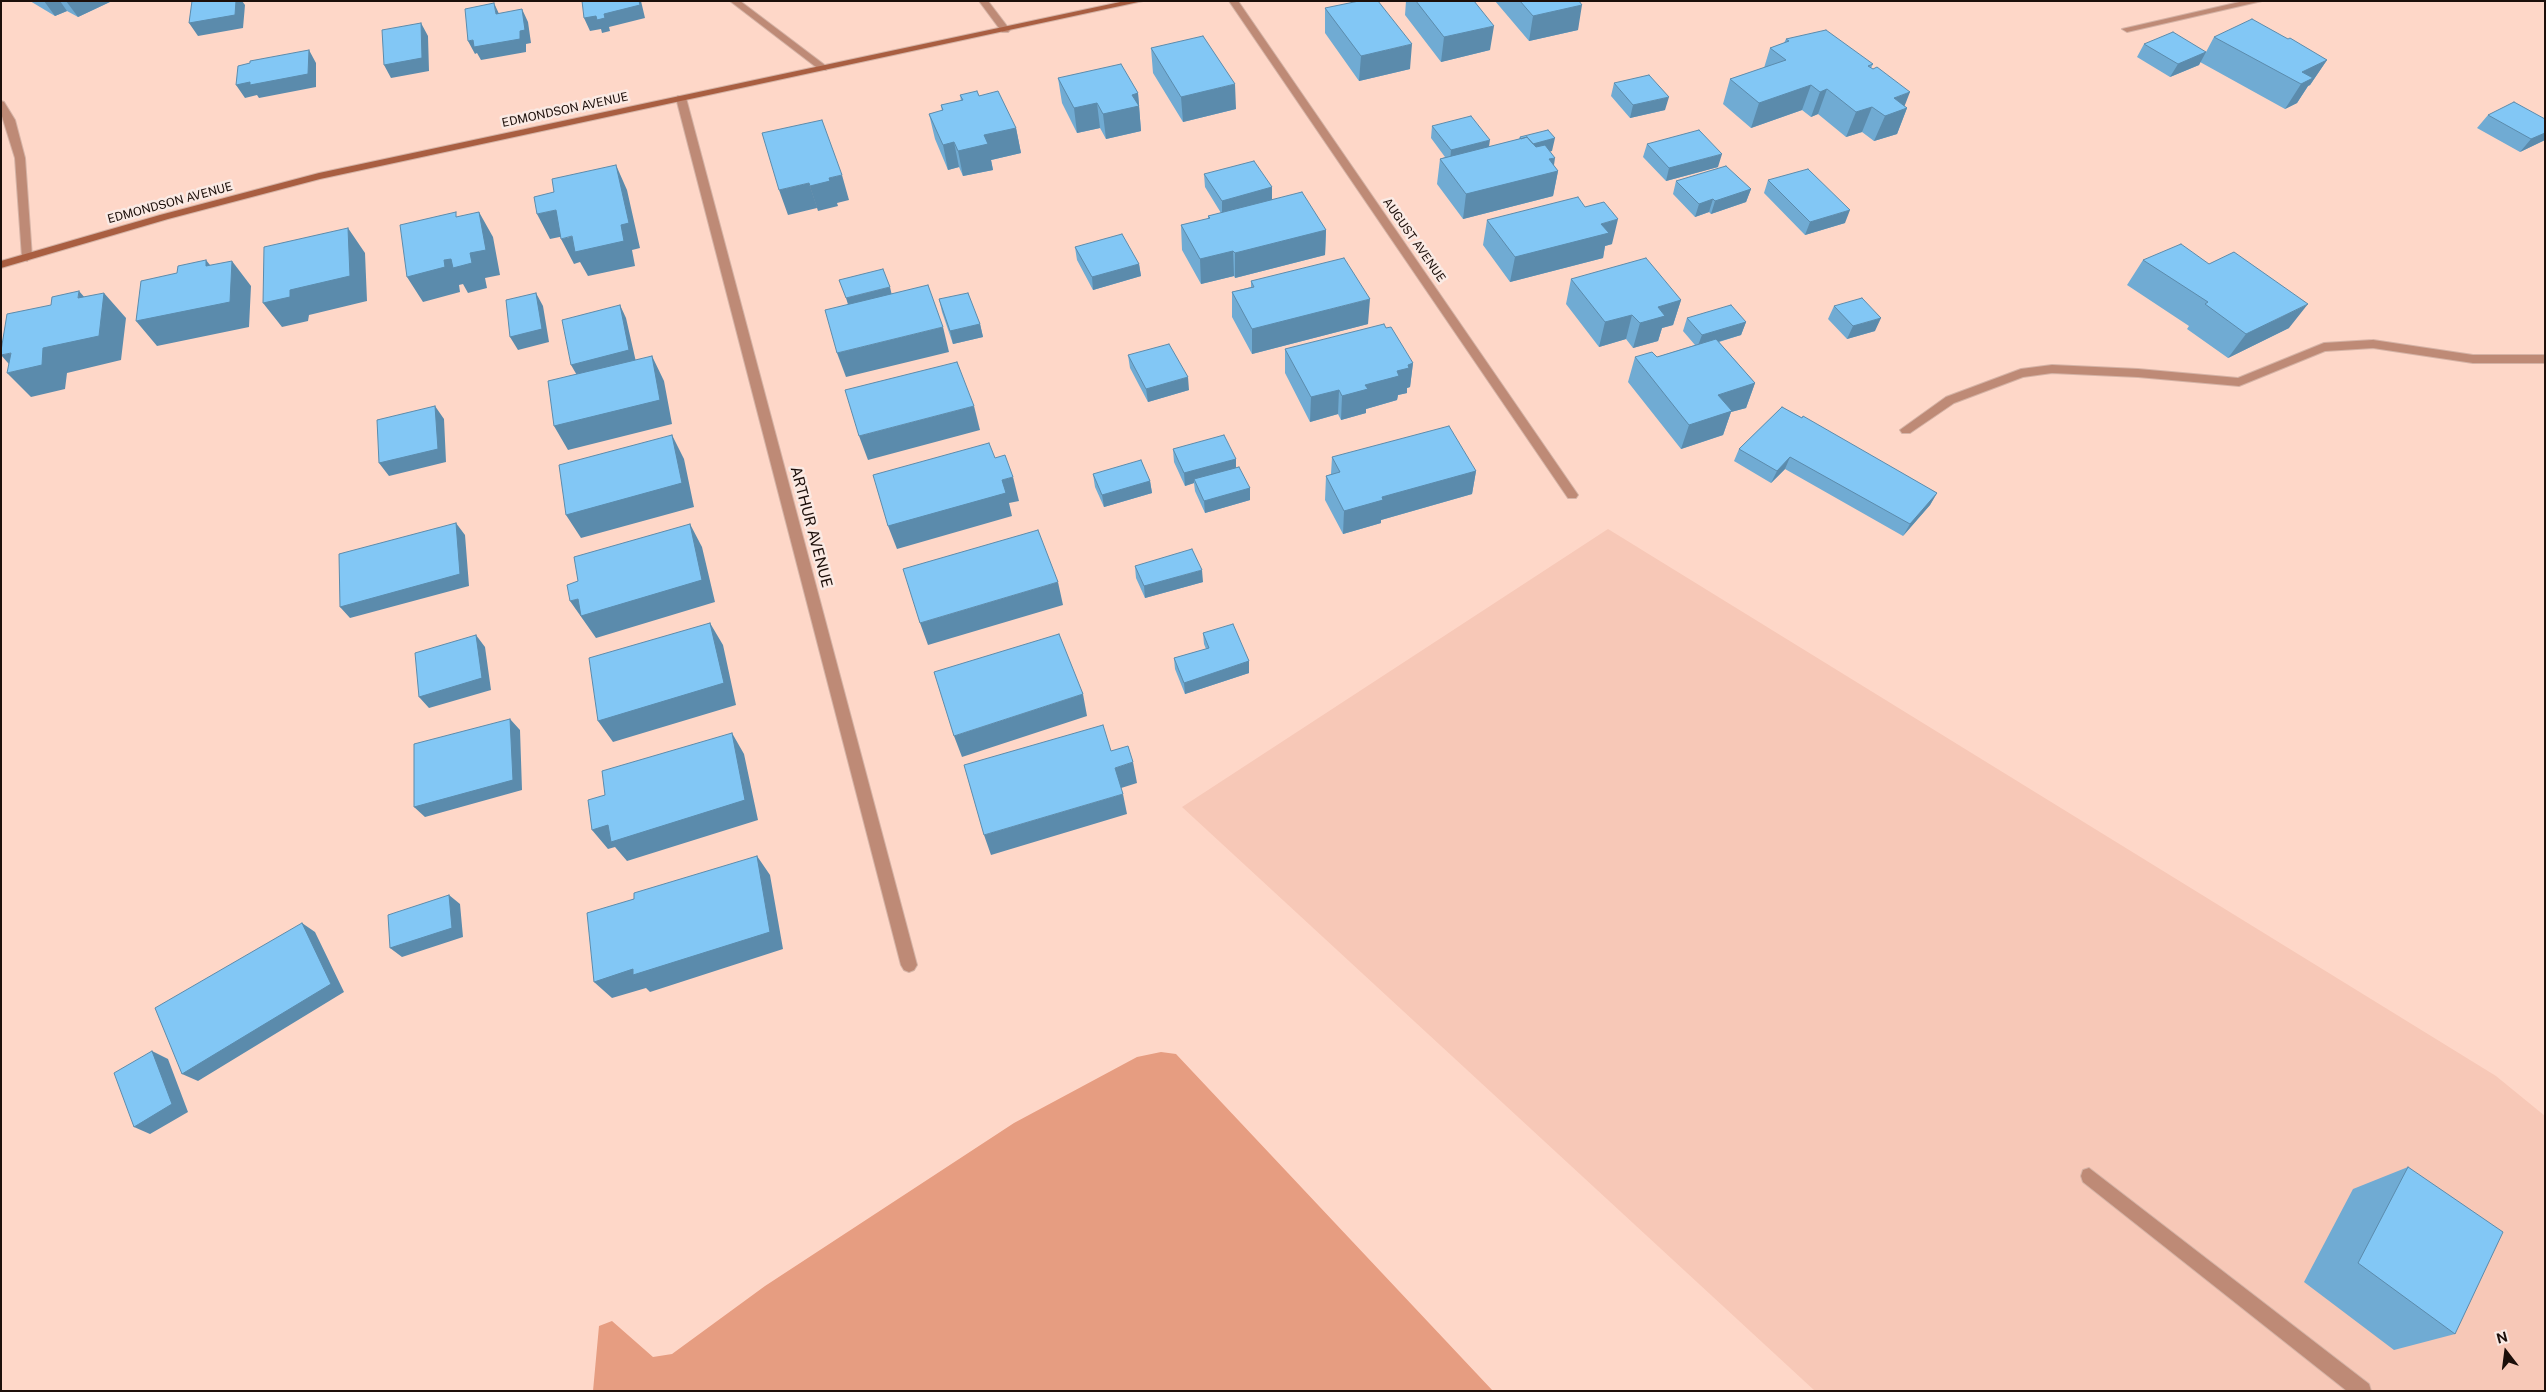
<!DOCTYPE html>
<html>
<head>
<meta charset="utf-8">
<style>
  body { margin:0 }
  #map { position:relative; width:2546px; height:1392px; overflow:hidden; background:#fed7c8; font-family:"Public Sans",sans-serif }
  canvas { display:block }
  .frame { position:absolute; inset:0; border:2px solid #1c0f0a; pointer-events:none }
  .north { position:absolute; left:2481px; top:1327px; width:50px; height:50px; -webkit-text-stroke:4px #faeae4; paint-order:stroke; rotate:345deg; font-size:14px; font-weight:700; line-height:20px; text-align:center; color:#1c0f0a }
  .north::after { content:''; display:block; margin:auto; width:18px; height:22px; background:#1c0f0a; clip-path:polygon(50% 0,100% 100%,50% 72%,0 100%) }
</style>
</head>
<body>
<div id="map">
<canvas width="2546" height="1392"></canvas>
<div class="frame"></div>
<div class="north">N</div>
</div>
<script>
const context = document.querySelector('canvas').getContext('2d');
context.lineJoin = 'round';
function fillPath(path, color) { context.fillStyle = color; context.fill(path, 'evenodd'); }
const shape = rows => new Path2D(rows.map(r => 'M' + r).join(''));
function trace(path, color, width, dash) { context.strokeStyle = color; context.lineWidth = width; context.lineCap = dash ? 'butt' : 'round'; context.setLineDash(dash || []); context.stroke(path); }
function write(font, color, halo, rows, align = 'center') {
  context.font = font + ' "Public Sans",sans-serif'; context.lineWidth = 5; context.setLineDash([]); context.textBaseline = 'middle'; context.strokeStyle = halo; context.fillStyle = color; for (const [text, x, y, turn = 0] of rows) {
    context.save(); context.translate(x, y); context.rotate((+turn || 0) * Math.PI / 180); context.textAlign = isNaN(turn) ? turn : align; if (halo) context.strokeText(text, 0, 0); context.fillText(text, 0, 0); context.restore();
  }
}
fillPath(shape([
  [1608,529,2496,1076,2545,1116,2545,1391,1815,1391,1182,807]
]), '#f7c8b7');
fillPath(shape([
  [1161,1052,1176,1054,1493,1391,593,1391,599,1326,612,1321,653,1357,672,1354,765,1286,1014,1123,1137,1057]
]), '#e69d81');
const service = shape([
  [730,1,740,1,826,66,826,70,820,70,730,1],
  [979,1,988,1,1010,30,1008,32,1002,32,979,1],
  [2373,340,2473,355,2545,355,2545,363,2473,363,2373,348,2325,351,2239,386,2138,377,2052,373,2023,377,1954,403,1910,433,1902,433,1900,430,1946,397,2021,369,2052,365,2138,369,2238,378,2324,343,2373,340],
  [2089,1168,2369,1384,2371,1391,2347,1391,2083,1182,2081,1176,2083,1170,2089,1168]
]);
const minor = shape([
  [1229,1,1238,1,1576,492,1578,495,1576,498,1568,498,1229,1],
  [2244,1,2262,1,2127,32,2122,29,2244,1],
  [678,96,686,98,917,965,914,970,909,972,904,970,901,965,676,98,678,96],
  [1,101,4,102,15,120,25,158,32,257,27,261,22,257,15,158,1,113,1,101]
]);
const secondary = shape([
  [1125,1,1143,1,320,179,168,219,1,268,1,261,160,215,319,173,1125,1]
]);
trace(service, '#d5b3a6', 2);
trace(minor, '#d5b3a6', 2);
trace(secondary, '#d5b3a6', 2);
fillPath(service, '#be8a76');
fillPath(minor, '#be8a76');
fillPath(secondary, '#a95e41');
fillPath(shape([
  [30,1,112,1,78,17,67,11,55,16],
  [1406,1,1474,1,1490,50,1441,62,1405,15],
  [1495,1,1579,1,1578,30,1529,41],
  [1325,8,1410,69,1359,81,1325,33],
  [2214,37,2327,60,2310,85,2308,86,2297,103,2285,109,2200,62,2199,65,2170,77,2137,57,2144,44,2206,52],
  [1786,39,1873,64,1871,68,1904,106,1907,108,1897,134,1874,141,1862,132,1846,137,1818,114,1811,117,1802,110,1751,128,1723,104,1730,79,1764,68,1770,48,1784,43],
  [1151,48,1236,109,1183,122,1153,73],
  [1058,78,1138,93,1141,131,1106,139,1100,128,1077,133,1062,103],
  [1614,83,1665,110,1630,118,1611,96],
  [960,95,979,96,1016,128,1021,153,991,160,993,170,963,176,959,167,948,170,935,139,929,114,942,111,941,105,961,101],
  [2488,115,2545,119,2545,140,2520,152,2477,128],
  [1432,126,1489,147,1519,139,1520,137,1552,151,1550,151,1554,166,1558,171,1553,196,1463,219,1437,184,1440,159,1445,157,1431,138],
  [1647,144,1718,167,1666,181,1643,157],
  [1204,174,1272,187,1272,200,1326,230,1325,255,1235,278,1234,276,1201,284,1182,250,1181,225,1208,219,1208,216,1221,213,1205,187],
  [1768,180,1845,223,1805,235,1764,193],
  [1676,181,1751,189,1746,202,1711,214,1709,212,1695,217,1673,194],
  [1487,220,1612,244,1605,246,1603,258,1510,282,1483,245],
  [1075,247,1139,264,1141,276,1093,290,1077,260],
  [2143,260,2289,328,2228,358,2187,329,2189,326,2127,285],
  [1571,279,1681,300,1673,325,1662,328,1658,341,1633,348,1626,339,1599,347,1566,304],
  [1251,281,1368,324,1252,354,1232,317,1232,292,1251,287],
  [939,299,980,324,983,337,953,344,942,312],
  [1834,306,1875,331,1847,339,1828,319],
  [1687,318,1746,322,1741,335,1719,342,1755,383,1746,408,1731,412,1723,435,1681,449,1628,382,1635,357,1657,357,1695,345,1683,331],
  [1285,349,1413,363,1410,387,1407,388,1407,393,1398,395,1397,400,1366,409,1366,413,1341,420,1338,414,1310,422,1285,373],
  [1128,355,1189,390,1148,402,1130,368],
  [1782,407,1937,493,1930,505,1903,536,1785,469,1771,483,1734,461,1739,449],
  [1173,449,1236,459,1236,468,1250,488,1250,500,1205,513,1195,491,1194,483,1185,486,1174,462],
  [1332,457,1476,471,1472,494,1381,520,1381,523,1343,534,1325,500,1326,476,1331,474],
  [1093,474,1150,481,1152,493,1104,507,1095,487],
  [1135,566,1203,582,1145,598,1136,578],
  [1203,633,1249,661,1249,673,1185,694,1175,669,1174,658,1206,649,1204,644],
  [2408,1167,2455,1334,2394,1350,2304,1282,2353,1189]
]), '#70abd3');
fillPath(shape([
  [44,1,60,1,67,11,55,16],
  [66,1,112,1,78,17],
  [236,1,242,1,245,5,243,28,198,36,189,23],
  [639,1,641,1,645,18,609,27,610,31,602,33,601,29,590,31,584,18],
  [494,3,500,16,496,14],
  [1582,5,1578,30,1529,41,1533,16],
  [522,9,528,22,531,43,526,44,526,52,481,60,477,53,475,54,468,41,520,31],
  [421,23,428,36,429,71,391,78,384,65],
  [1494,26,1490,50,1441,62,1444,37],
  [1412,44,1410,69,1359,81,1361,56],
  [309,50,316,63,316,87,259,98,257,95,245,98,236,85],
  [2206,52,2199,65,2170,77,2178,64],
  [2327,60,2310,85,2308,86,2297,103,2285,109,2301,84,2302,72],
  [1235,84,1236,109,1183,122,1181,97],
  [1811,85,1802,110,1751,128,1759,103],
  [1827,89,1818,114,1811,117,1820,92],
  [1910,92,1903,110,1907,108,1897,134,1874,141,1885,116,1894,98],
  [1138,93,1141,131,1106,139,1103,114,1132,95],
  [1669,97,1665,110,1630,118,1633,105],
  [1097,103,1100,128,1077,133,1074,108],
  [1872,107,1862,132,1846,137,1856,112],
  [1016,128,1021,153,991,160,993,170,963,176,958,151,984,135],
  [2545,133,2545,140,2520,152,2531,139],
  [1555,138,1552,151,1524,158,1526,145],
  [1490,140,1488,153,1450,163,1451,150],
  [954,142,959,167,948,170,943,145],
  [1722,154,1718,167,1666,181,1669,168],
  [1555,158,1553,172,1558,171,1553,196,1463,219,1466,194,1549,159],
  [616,165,627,190,640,248,632,250,635,266,588,276,580,262,574,264,561,239,621,225],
  [842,175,849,200,837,203,838,206,818,211,810,186,829,178],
  [809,183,817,208,788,215,779,190],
  [1272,187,1272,200,1222,214,1222,201],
  [1751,189,1746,202,1711,214,1715,201],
  [1713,199,1709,212,1695,217,1699,204],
  [556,210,569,235,550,239,537,214],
  [1850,210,1845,223,1805,235,1810,222],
  [479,212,493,237,500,275,485,278,487,288,468,293,463,284,459,285,460,292,423,302,407,277,444,260,470,253],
  [1618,219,1612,244,1605,246,1603,258,1510,282,1515,257,1601,224],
  [348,228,365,253,367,301,309,315,308,321,282,327,263,303,290,290],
  [1326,230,1325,255,1235,278,1235,253],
  [1233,251,1234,276,1201,284,1200,259],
  [206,260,226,285,206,266],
  [232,261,251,286,249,327,157,346,136,321],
  [1139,264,1141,276,1093,290,1092,277],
  [890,287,893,300,850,311,846,298],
  [79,291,101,316,78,298],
  [104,293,126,318,121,360,67,373,65,389,31,397,7,373,15,371,1,355,43,348],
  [536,293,543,306,549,342,518,350,510,337],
  [1370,299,1368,324,1252,354,1252,329],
  [1681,300,1673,325,1662,328,1658,341,1633,348,1640,323,1658,307],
  [2308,304,2289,328,2228,358,2246,334],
  [620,305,626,318,636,362,578,377,571,365],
  [1632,315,1626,339,1599,347,1605,322],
  [1881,318,1875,331,1847,339,1853,326],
  [1746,322,1741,335,1697,348,1702,335],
  [980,324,983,337,953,344,950,331],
  [943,327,949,352,846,377,837,353],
  [652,356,664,381,672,424,568,450,554,426],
  [1413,363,1410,387,1407,388,1407,393,1398,395,1397,400,1366,409,1366,413,1341,420,1342,396,1397,371,1408,365],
  [1188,377,1189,390,1148,402,1146,389],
  [1755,383,1746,408,1731,412,1723,435,1681,449,1689,425,1718,395],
  [1339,390,1338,414,1310,422,1311,397],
  [435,406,444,419,446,462,389,476,379,463],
  [974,406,980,430,868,460,859,436],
  [672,435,684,459,694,507,581,538,566,515],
  [1790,457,1785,469,1771,483,1777,471],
  [1236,459,1236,471,1194,479,1194,483,1185,486,1184,473],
  [1476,471,1472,494,1381,520,1381,523,1343,534,1344,511,1382,497],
  [1013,477,1019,501,1009,503,1012,516,897,549,888,526,1002,480],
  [1150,481,1152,493,1104,507,1102,495],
  [1250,488,1250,500,1205,513,1204,501],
  [1937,493,1930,505,1903,536,1910,524],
  [456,523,465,535,469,586,350,618,340,607],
  [690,524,702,547,715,602,596,638,570,601,578,599],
  [1202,570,1203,582,1145,598,1144,586],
  [1058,582,1063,605,928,645,920,623],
  [710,623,723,645,736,705,613,742,598,721],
  [476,635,485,647,491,690,429,708,419,697],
  [1249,661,1249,673,1185,694,1184,683],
  [1083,694,1087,716,962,757,954,736],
  [510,719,520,730,522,790,425,817,414,807],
  [732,733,744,754,758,820,627,861,615,847,608,849,592,830],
  [1133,762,1137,783,1118,789,1115,768],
  [1123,794,1127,814,991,855,984,835],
  [757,856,770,875,783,949,650,992,646,988,612,998,594,982],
  [449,895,460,904,463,937,402,957,390,948],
  [302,923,315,932,344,992,198,1081,182,1074],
  [152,1051,168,1059,188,1112,150,1134,134,1127]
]), '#5b8bac');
const building = shape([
  [192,1,236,1,235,15,189,23,192,1],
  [582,1,639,1,640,5,604,14,605,18,597,20,596,16,584,18,582,1],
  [1359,1,1378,1,1412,44,1361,56,1325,8,1359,1],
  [1416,1,1474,1,1494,26,1444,37,1416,1],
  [1520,1,1579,1,1582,5,1533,16,1520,1],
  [494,3,496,14,522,9,525,30,520,31,520,39,474,47,473,40,468,41,465,9,494,3],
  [2252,19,2288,39,2290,38,2327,60,2302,72,2313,78,2301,84,2214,37,2252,19],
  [421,23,422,58,384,65,382,30,421,23],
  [1826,30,1873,64,1868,66,1873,69,1877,67,1910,92,1894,98,1907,108,1885,116,1872,107,1856,112,1827,89,1820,92,1811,85,1759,103,1730,79,1786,60,1770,48,1789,41,1786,39,1826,30],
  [2173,32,2206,52,2178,64,2144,44,2173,32],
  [1203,36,1235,84,1181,97,1151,48,1203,36],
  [309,50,308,74,250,85,250,82,236,85,238,66,250,63,250,61,309,50],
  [1121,64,1138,93,1132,95,1139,106,1103,114,1097,103,1074,108,1058,78,1121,64],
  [1649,75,1669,97,1633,105,1614,83,1649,75],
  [977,91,979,96,998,91,1016,128,984,135,988,144,958,151,954,142,943,145,929,114,943,110,941,105,963,100,960,95,977,91],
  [2514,102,2545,119,2545,133,2531,139,2488,115,2514,102],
  [1471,116,1490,140,1451,150,1432,126,1471,116],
  [822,120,842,175,829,178,830,181,810,186,809,183,779,190,762,133,822,120],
  [1548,130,1555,138,1533,144,1527,137,1521,139,1520,137,1548,130],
  [1699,130,1722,154,1669,168,1647,144,1699,130],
  [1527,137,1536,147,1545,145,1555,158,1549,159,1558,171,1466,194,1440,159,1527,137],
  [1254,161,1272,187,1222,201,1204,174,1254,161],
  [616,165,629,223,621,225,624,241,575,252,572,236,561,239,556,210,537,214,534,197,554,192,552,179,616,165],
  [1726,166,1751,189,1715,201,1713,199,1699,204,1676,181,1726,166],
  [1808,169,1850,210,1810,222,1768,180,1808,169],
  [1302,192,1326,230,1235,253,1233,251,1200,259,1181,225,1210,218,1208,216,1302,192],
  [1578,197,1585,207,1604,202,1618,219,1601,224,1609,233,1515,257,1487,220,1578,197],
  [456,212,456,217,479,212,486,250,470,253,472,263,453,268,451,259,444,260,445,267,407,277,400,225,456,212],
  [348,228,350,276,290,290,290,297,263,303,264,247,348,228],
  [1122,234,1139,264,1092,277,1075,247,1122,234],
  [2181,244,2209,264,2234,252,2308,304,2246,334,2205,304,2208,302,2143,260,2181,244],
  [1344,258,1370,299,1252,329,1232,292,1254,287,1251,281,1344,258],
  [1646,258,1681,300,1658,307,1665,316,1640,323,1632,315,1605,322,1571,279,1646,258],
  [206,260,206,266,232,261,230,302,136,321,141,281,177,273,178,266,206,260],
  [883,269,890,287,846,298,839,280,883,269],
  [928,285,943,327,837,353,825,310,928,285],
  [79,291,78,298,104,293,99,336,43,348,42,365,7,373,11,353,1,355,1,351,7,314,51,305,52,297,79,291],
  [536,293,542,329,510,337,506,300,536,293],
  [968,293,980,324,950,331,939,299,968,293],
  [1862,298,1881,318,1853,326,1834,306,1862,298],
  [620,305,629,350,571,365,562,320,620,305],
  [1731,305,1746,322,1702,335,1687,318,1731,305],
  [1384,324,1386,328,1391,327,1413,363,1408,365,1409,368,1397,371,1399,376,1365,385,1368,389,1342,396,1339,390,1311,397,1285,349,1384,324],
  [1716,339,1755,383,1718,395,1732,411,1689,425,1635,357,1652,352,1657,357,1716,339],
  [1169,344,1188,377,1146,389,1128,355,1169,344],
  [652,356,660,400,554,426,548,381,652,356],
  [957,362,974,406,859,436,845,390,957,362],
  [435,406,438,449,379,463,377,420,435,406],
  [1782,407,1802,418,1803,416,1937,493,1910,524,1790,457,1777,471,1739,449,1782,407],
  [1449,426,1476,471,1382,497,1383,500,1344,511,1326,476,1340,472,1332,457,1449,426],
  [672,435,682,483,566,515,559,465,672,435],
  [1224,435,1236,459,1184,473,1173,449,1224,435],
  [989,443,995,458,1005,455,1013,477,1002,480,1006,493,888,526,873,475,989,443],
  [1141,460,1150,481,1102,495,1093,474,1141,460],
  [1239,467,1250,488,1204,501,1194,479,1239,467],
  [456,523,460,574,340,607,339,554,456,523],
  [690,524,702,580,581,616,578,599,570,601,567,585,578,581,574,557,690,524],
  [1038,530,1058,582,920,623,903,569,1038,530],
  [1192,549,1202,570,1144,586,1135,566,1192,549],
  [710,623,724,683,598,721,589,658,710,623],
  [1233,624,1249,661,1184,683,1174,658,1209,648,1203,633,1233,624],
  [1059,634,1083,694,954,736,934,672,1059,634],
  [476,635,482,678,419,697,415,653,476,635],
  [510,719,513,780,414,807,414,744,510,719],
  [1103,725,1111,751,1128,746,1133,762,1115,768,1123,794,984,835,964,765,1103,725],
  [732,733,745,800,611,842,608,825,592,830,588,800,605,795,602,771,732,733],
  [757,856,770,932,633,975,633,969,594,982,587,913,634,899,634,893,757,856],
  [449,895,452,928,390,948,388,915,449,895],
  [302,923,331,984,182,1074,155,1008,302,923],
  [152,1051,172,1104,134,1127,114,1073,152,1051],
  [2408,1167,2503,1232,2455,1334,2358,1263,2408,1167]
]);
fillPath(building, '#82c7f5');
trace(building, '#5b8bac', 1);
write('12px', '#1c0f0a', '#faeae4', [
  ["EDMONDSON AVENUE",565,110,-12],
  ["EDMONDSON AVENUE",170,203,-15],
  ["AUGUST AVENUE",1414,240,55]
]);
write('15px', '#1c0f0a', '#faeae4', [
  ["ARTHUR AVENUE",811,527,75]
]);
</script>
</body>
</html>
